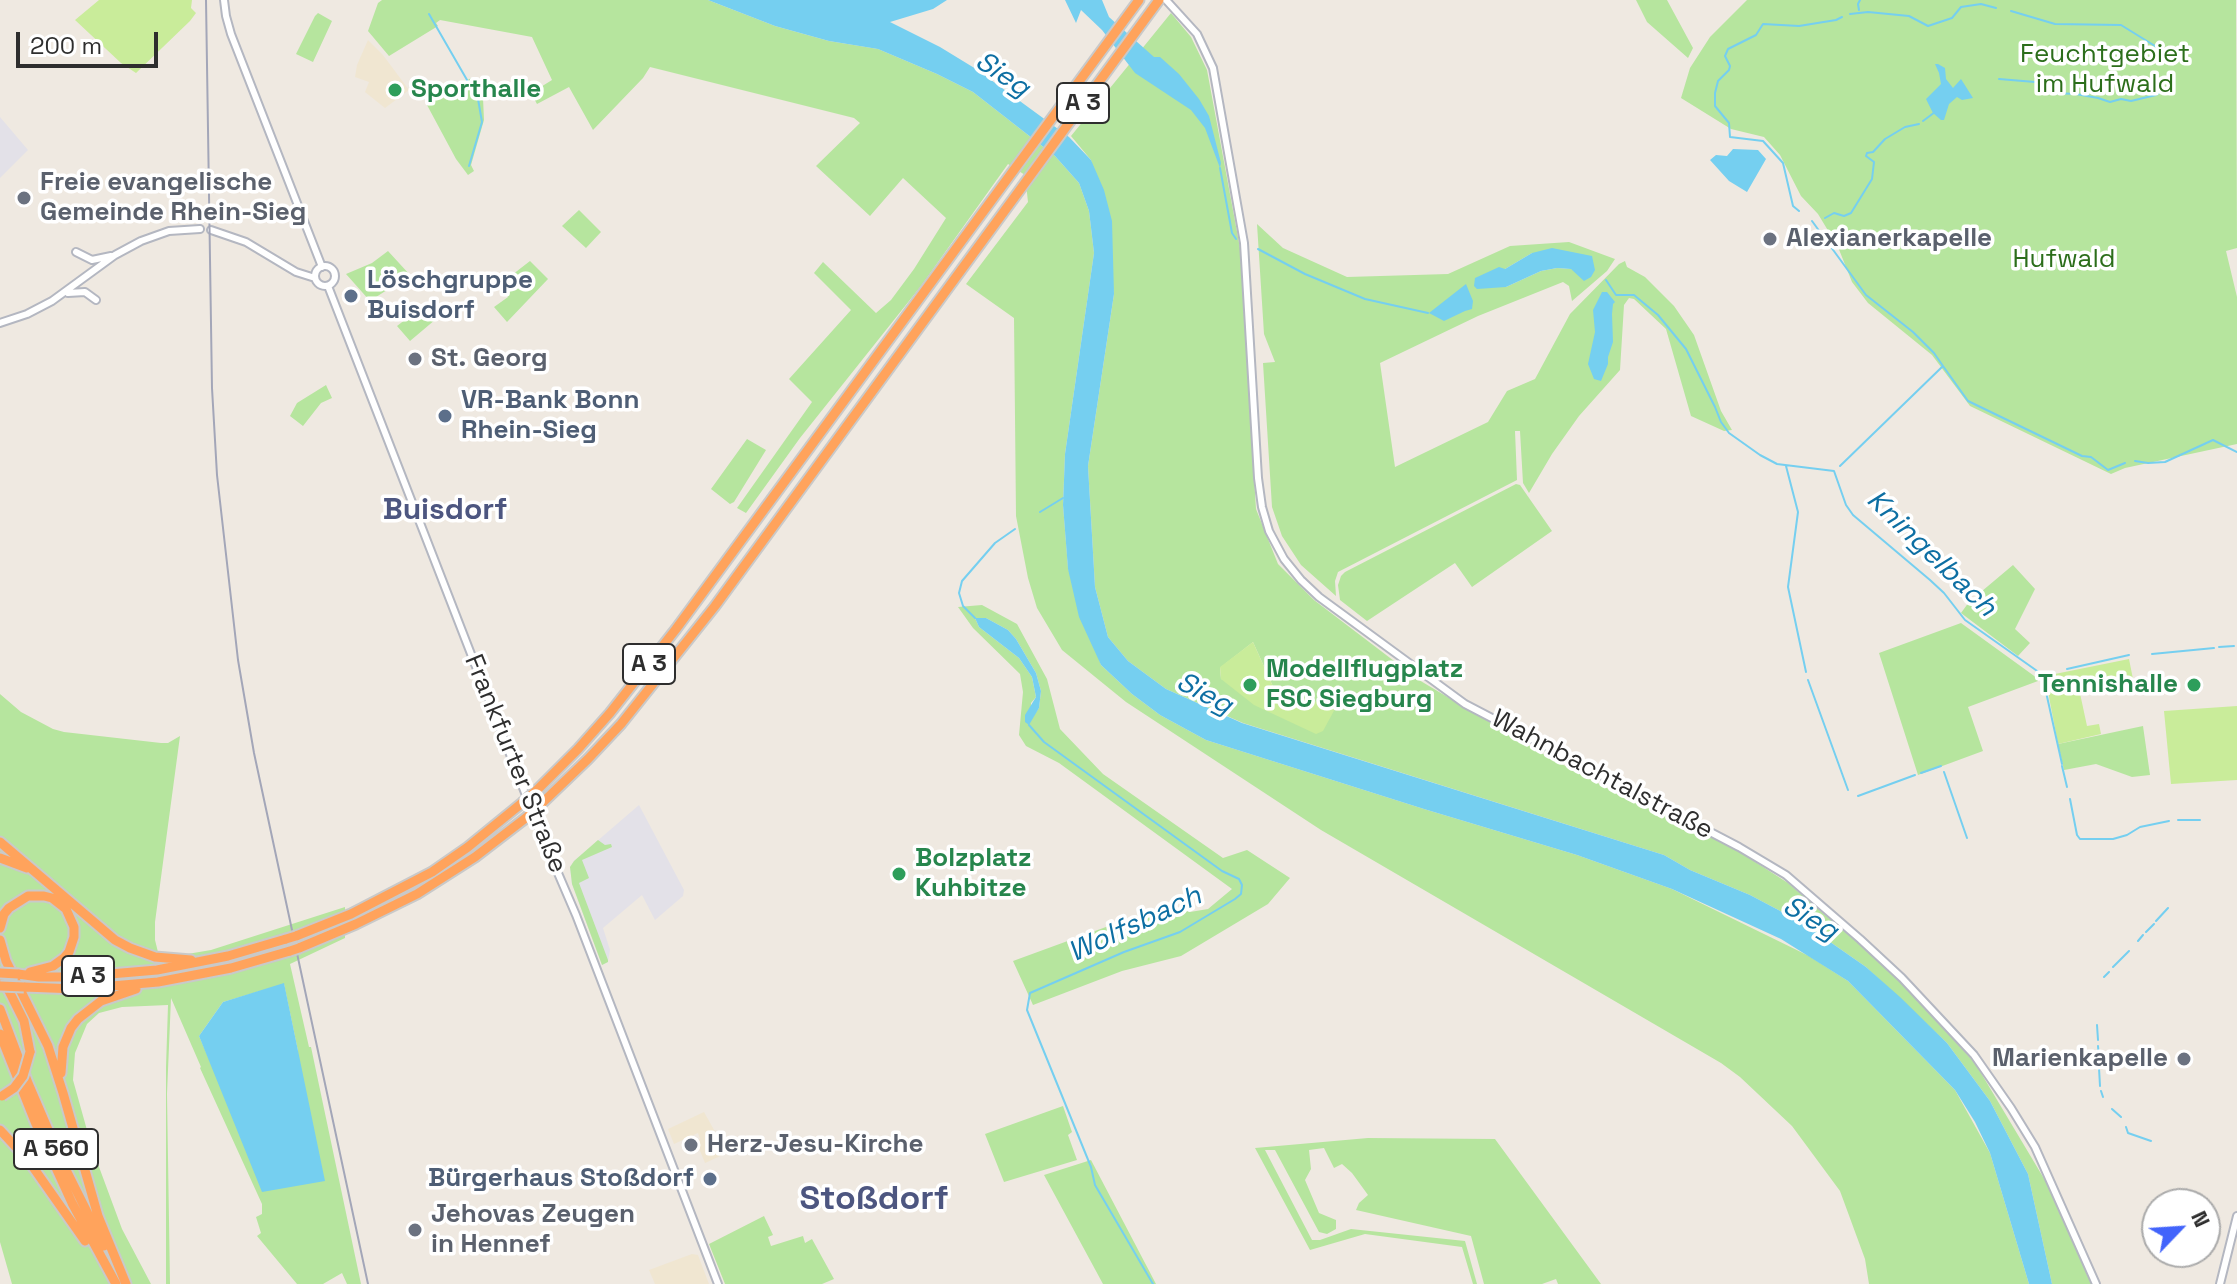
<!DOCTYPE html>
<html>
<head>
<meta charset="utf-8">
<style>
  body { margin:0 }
  #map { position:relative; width:2237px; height:1284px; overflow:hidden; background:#efe9e1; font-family:"Space Grotesk",sans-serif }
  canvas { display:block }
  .north { position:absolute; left:2141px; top:1188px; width:80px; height:80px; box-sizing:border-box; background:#fff; border:2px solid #ababab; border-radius:50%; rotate:65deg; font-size:22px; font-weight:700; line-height:32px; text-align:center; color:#2e2e2e }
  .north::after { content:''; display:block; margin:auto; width:28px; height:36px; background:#4264fb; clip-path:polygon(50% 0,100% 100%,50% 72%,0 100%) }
  .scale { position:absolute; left:16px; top:32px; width:142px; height:36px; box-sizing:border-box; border:4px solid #2e2e2e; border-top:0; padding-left:10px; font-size:24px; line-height:28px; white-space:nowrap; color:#2e2e2e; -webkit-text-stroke:6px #fff; paint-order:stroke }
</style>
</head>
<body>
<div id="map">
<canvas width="2237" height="1284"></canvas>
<div class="north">N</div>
<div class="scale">200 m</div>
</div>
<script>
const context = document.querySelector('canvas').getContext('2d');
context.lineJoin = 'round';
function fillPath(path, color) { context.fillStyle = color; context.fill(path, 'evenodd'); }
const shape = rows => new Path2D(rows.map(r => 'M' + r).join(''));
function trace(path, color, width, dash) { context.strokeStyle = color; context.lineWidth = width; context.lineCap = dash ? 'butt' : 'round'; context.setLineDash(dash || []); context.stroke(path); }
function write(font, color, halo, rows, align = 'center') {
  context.font = font + ' "Space Grotesk",sans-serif'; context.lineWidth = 7; context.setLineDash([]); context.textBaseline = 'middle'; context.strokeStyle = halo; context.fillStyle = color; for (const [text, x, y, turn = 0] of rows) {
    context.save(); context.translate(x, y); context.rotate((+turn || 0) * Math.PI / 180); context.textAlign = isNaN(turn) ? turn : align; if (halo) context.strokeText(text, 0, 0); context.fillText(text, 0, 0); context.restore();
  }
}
fillPath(shape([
  [0,117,28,150,0,178],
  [639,805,684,890,683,896,655,920,642,895,603,928,610,950,608,962,602,965,572,884,570,867,574,861]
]), '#e3e1e8');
fillPath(shape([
  [368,40,383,55,409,90,385,108,365,92,369,82,355,77,357,65],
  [704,1112,727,1153,705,1163,696,1141,700,1139,698,1133,674,1144,668,1129],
  [692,1254,698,1255,709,1284,655,1284,649,1270]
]), '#f0e6d1');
fillPath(shape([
  [382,0,708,0,775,26,829,41,878,49,937,74,973,92,1055,156,1079,183,1089,211,1094,253,1065,454,1063,505,1068,568,1101,665,1132,694,1160,715,1206,740,1424,809,1577,855,1672,889,1809,956,1848,981,1955,1090,1990,1153,2029,1284,1869,1284,1865,1259,1840,1191,1792,1126,1740,1077,1721,1063,1321,830,1126,702,1062,650,1037,608,1028,578,1016,516,1014,318,966,284,1028,202,1025,175,1008,164,921,286,800,438,746,513,737,508,812,402,789,379,851,310,814,273,823,262,876,313,891,300,914,269,946,218,903,178,870,216,816,166,860,123,854,118,650,67,643,78,593,130,569,87,537,104,531,93,552,80,532,37,440,20,436,23,438,26,389,56,368,31,378,3],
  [1636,0,1667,0,1693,48,1688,58,1647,22],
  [1747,0,2236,0,2237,248,2226,251,2237,297,2237,444,2125,468,2111,474,1970,406,1932,355,1868,303,1852,282,1838,247,1818,214,1801,196,1780,155,1764,137,1731,129,1681,98,1690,68,1710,37],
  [318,13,332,21,313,62,296,54,315,16],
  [1171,13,1191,37,1207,70,1240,248,1256,509,1278,564,1314,600,1419,680,1543,754,1609,789,1732,847,1788,883,1858,943,1901,983,1975,1063,2052,1192,2091,1284,2052,1284,2028,1174,1990,1101,1947,1043,1866,967,1803,923,1750,895,1690,870,1664,855,1243,723,1166,689,1128,661,1108,637,1095,587,1088,466,1114,294,1091,160,1071,136],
  [1253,642,1275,691,1335,707,1221,679,1220,668],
  [471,78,483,98,484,120,471,165,474,171,468,175,456,159,427,105],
  [579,210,601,232,586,248,562,226],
  [1257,224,1283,248,1347,277,1448,274,1510,246,1569,242,1615,259,1607,271,1572,301,1569,286,1563,282,1478,316,1380,363,1395,467,1488,422,1507,391,1535,379,1570,314,1619,264,1625,261,1627,267,1645,277,1674,306,1694,335,1721,411,1732,430,1724,431,1691,416,1666,329,1634,299,1629,298,1624,305,1620,370,1579,416,1552,454,1529,493,1523,483,1520,431,1515,431,1517,480,1338,572,1335,581,1336,596,1301,565,1282,536,1272,507,1263,363,1275,362,1264,334],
  [1532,253,1591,277,1571,269,1557,268,1541,271,1506,287,1505,269],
  [388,251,410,275,370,301,346,274,372,263],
  [530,261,548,279,507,322,494,307,508,297,499,285],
  [432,306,442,314,410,341,397,326,419,309],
  [326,385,332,398,321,403,303,426,290,416,297,403],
  [747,439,766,450,734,502,730,504,711,489],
  [1516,484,1520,485,1552,531,1472,587,1455,563,1367,621,1340,600,1338,585,1341,576,1345,572],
  [2013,565,2035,589,2015,629,2030,643,2018,656,1961,613,1969,602],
  [982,605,1017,624,1047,679,1060,729,1103,774,1223,858,1247,850,1290,878,1268,904,1181,956,1122,971,1033,1005,1013,961,1166,905,1190,912,1208,909,1232,889,1059,763,1026,746,1019,735,1023,692,1020,674,973,628,958,607],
  [975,618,986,618,1008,630,1016,639,1036,673,1041,691,1039,708,1031,719,1031,703,1036,697,1032,677,1019,658,979,627],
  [1961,623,2037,678,2038,681,1968,707,1983,751,1918,775,1879,653],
  [0,694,21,712,53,729,64,732,161,743,168,743,180,736,155,922,155,940,158,952,136,946,110,930,0,838],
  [2143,726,2150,775,2132,777,2096,764,2064,770,2058,744],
  [598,840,605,845,611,844,612,847,582,860,589,878,579,883,608,960,608,962,602,965,572,884,570,867,574,861],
  [0,847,117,947,136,956,152,960,211,950,345,907,345,938,290,964,309,1047,311,1047,361,1284,347,1284,342,1273,323,1284,297,1284,257,1236,261,1233,256,1217,262,1214,262,1204,200,1068,201,1067,171,998,167,1094,170,1284,166,1284,166,1067,168,1005,122,1007,99,1013,87,1024,75,1053,73,1080,92,1148,122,1229,151,1284,12,1284,0,1242],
  [284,984,298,1051,212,1066,199,1036,223,1002],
  [1063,1106,1072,1132,1068,1135,1077,1160,1004,1182,985,1134],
  [1368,1138,1495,1139,1601,1284,1558,1284,1556,1279,1542,1284,1484,1284,1471,1236,1356,1210,1359,1203,1368,1195,1352,1173,1342,1164,1334,1168,1324,1148,1309,1150,1311,1169,1305,1180,1319,1213,1336,1220,1336,1229,1327,1234,1319,1232,1275,1150,1265,1150,1312,1240,1320,1240,1351,1229,1465,1241,1477,1284,1473,1284,1462,1247,1365,1234,1310,1250,1255,1148],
  [1091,1160,1156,1284,1103,1284,1044,1175],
  [764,1216,773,1235,768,1237,771,1246,803,1236,805,1243,812,1239,834,1279,822,1284,725,1284,709,1244]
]), '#b6e59e');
fillPath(shape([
  [99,0,192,0,191,8,196,13,190,21,136,73,121,63,75,20],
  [1253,642,1275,691,1336,707,1323,731,1316,734,1254,705,1221,679,1220,667],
  [2129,659,2134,684,2109,690,2107,678,2078,684,2087,726,2099,724,2101,734,2058,744,2045,676],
  [2237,706,2237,780,2171,784,2164,711]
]), '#c9ec9a');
fillPath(shape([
  [708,0,947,0,933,9,890,22,940,47,976,69,1069,137,1091,160,1104,190,1112,221,1114,294,1088,466,1095,587,1108,637,1128,661,1166,689,1242,723,1664,855,1690,870,1750,895,1803,923,1866,967,1900,997,1947,1043,1990,1101,2028,1174,2052,1284,2029,1284,1990,1153,1975,1122,1955,1090,1848,981,1781,939,1672,889,1577,855,1424,809,1206,740,1160,715,1132,694,1101,665,1079,617,1068,569,1063,505,1065,454,1094,253,1089,211,1079,183,1055,156,973,92,937,74,878,49,829,41,775,26],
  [1065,0,1102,0,1109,17,1154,57,1160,57,1179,74,1199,99,1209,116,1221,163,1220,168,1205,128,1191,110,1135,73,1102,30,1081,10,1076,23],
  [1935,64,1938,64,1945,68,1946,79,1953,88,1961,79,1973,98,1962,100,1957,97,1949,104,1944,120,1941,120,1933,113,1926,99,1941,84,1939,73],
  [1733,149,1758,150,1766,159,1747,192,1729,181,1710,160,1716,155,1727,156],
  [1552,248,1592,256,1595,270,1591,277,1584,281,1571,269,1557,268,1541,271,1506,287,1477,289,1474,286,1475,278,1499,267,1505,269,1532,253],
  [1466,284,1473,301,1472,309,1465,311,1444,321,1429,313],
  [1602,292,1607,292,1615,302,1613,304,1612,314,1613,342,1608,357,1608,364,1601,381,1594,379,1588,364,1595,332,1593,310],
  [975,618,986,618,1008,630,1016,639,1036,673,1041,691,1039,708,1029,725,1025,722,1025,715,1036,697,1032,677,1019,658,979,627],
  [284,983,325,1181,262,1192,199,1036,223,1002]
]), '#75cff0');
trace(shape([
  [1859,10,1858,4,1860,0],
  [2011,11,2055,24,2121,25,2155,46,2162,59],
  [429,14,478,99,482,122,469,166],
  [1850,14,1868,12,1909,16,1928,26,1952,18,1961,7,1981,4,1996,8],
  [1999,79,2035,82,2055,93,2076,94,2098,98,2110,102,2121,99,2131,101,2156,95,2169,86],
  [1923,121,1935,112],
  [1220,168,1232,233,1236,239],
  [1799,211,1793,206,1783,163,1763,141,1730,137,1729,123,1715,106,1715,93,1718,81,1729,70,1730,66,1725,56,1728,49,1756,35,1763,24,1799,26,1836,20,1842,17],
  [1825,218,1834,213,1844,216,1851,213,1872,179,1874,162,1866,156,1867,153,1873,152,1885,139,1905,127,1919,124],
  [1812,221,1866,295,1913,332,1934,353,1943,366,1840,466],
  [1258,249,1305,274,1365,299,1428,313],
  [1606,280,1616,295,1634,295,1658,315,1686,349,1715,407,1721,422,1729,433,1760,455,1777,464,1834,471,1846,505,1853,515,1930,580,1944,593,1965,620,2040,673],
  [1943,366,1968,401,2082,456,2091,457,2108,470,2125,463],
  [2135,461,2148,463,2165,462,2213,440,2237,452],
  [1786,466,1798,512,1788,587,1806,672],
  [1040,512,1063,498],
  [975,618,963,606,959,593,962,581,995,543,1015,529],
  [2219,647,2234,646],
  [2152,654,2214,648],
  [2067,669,2129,655],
  [1808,680,1848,790],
  [2044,683,2062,764],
  [1029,725,1044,742,1222,871,1239,879,1242,885,1241,894,1235,899,1180,932,1124,952,1030,993,1027,1010,1091,1167,1095,1185,1153,1284],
  [2062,766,2067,787],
  [1944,772,1967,838],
  [1921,773,1941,766],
  [1858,796,1915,775],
  [2070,799,2077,835,2080,839,2113,839,2127,835,2140,827,2169,821],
  [2178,820,2200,820],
  [2156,921,2168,908],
  [2146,932,2154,924],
  [2138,941,2143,935],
  [2113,967,2129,951],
  [2104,977,2109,972],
  [2097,1025,2098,1040],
  [2098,1046,2099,1058],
  [2099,1062,2099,1064],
  [2099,1068,2100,1086],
  [2101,1091,2103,1097],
  [2112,1109,2121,1117],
  [2126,1127,2128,1133,2151,1141]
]), '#75cff0', 2);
const tertiary = shape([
  [2220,1284,2237,1216]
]);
const secondary = shape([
  [224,0,226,16,231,34,322,267],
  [1166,0,1197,34,1213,68,1244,243,1258,478,1262,507,1269,531,1284,559,1301,580,1319,597,1465,704,1739,847,1786,875,1860,939,1902,978,1974,1055,2011,1108,2035,1147,2096,1284],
  [211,230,246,242,296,272,315,278],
  [76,252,92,260,111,256],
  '315 276a10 10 0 1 1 20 0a10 10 0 1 1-20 0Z',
  [328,286,539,829,576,915,718,1284],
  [68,293,85,292,96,300],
  [0,323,27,314,52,301,115,255,141,241,169,231,200,229]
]);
const motorway = shape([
  [535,792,578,749,610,713,676,629,1139,0],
  [540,805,588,759,621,724,715,606,1159,0],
  [0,842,115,940,130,948,155,957,191,960],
  [0,858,27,868],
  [0,928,4,914,9,908,28,896,44,896,52,898,66,909,74,927,74,937,69,952,64,958,53,966,30,972],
  [296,936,351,914,432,872,468,847,522,803],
  [0,940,6,961,48,1046,63,1093,98,1216,126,1284],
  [299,948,356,924,417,894,475,857,527,817],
  [0,973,24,1021,30,1052],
  [18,974,39,977,75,977,157,970,228,956,286,939],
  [24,987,77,989,158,982,231,968,290,951],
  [0,1009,28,1083,61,1160,104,1246],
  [0,1034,36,1124,72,1203,116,1284],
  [61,1073,63,1047,71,1028,78,1019,101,1001,136,989],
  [0,1130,28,1160,85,1241]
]);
trace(tertiary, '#b4b7c1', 10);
trace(secondary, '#b4b7c1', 10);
trace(motorway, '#c9c9c9', 13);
trace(tertiary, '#fff', 6);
trace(secondary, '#fff', 6);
trace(motorway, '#ffa35c', 9);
trace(shape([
  [206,0,212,388,217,475,238,660,254,753,368,1284]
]), '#a3a6b8', 2);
const motorwayBridge = shape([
  [522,803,535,792],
  [527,817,540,805],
  [286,939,296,936],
  [290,951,299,948],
  [0,973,18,974],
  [0,986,24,987],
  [2,1096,14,1088,23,1076,30,1052]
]);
trace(motorwayBridge, '#c9c9c9', 13, []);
trace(motorwayBridge, '#ffa35c', 9);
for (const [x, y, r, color] of [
  [395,90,8,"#2e9e5b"],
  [24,198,8,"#6b7280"],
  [1770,239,8,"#6b7280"],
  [351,296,8,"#5c6f8a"],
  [415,359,8,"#6b7280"],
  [445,416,8,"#5c6f8a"],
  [1250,685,8,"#2e9e5b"],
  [2194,685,8,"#2e9e5b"],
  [899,874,8,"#2e9e5b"],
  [2184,1059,8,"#6b7280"],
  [691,1145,8,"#6b7280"],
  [710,1179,8,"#5c6f8a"],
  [415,1230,8,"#6b7280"]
]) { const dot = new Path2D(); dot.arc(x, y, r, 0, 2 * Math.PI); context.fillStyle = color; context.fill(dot); trace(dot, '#fff', 3); }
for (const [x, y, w] of [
  [1083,103,52],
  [649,664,52],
  [88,976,52],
  [56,1149,84]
]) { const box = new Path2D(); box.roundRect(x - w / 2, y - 20, w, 40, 6); context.fillStyle = '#fff'; context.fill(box); trace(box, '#2e2e2e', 2); }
write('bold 24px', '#2e2e2e', null, [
  ["A 3",1083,103],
  ["A 3",649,664],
  ["A 3",88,976],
  ["A 560",56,1149]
]);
write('26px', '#2c6e1b', '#fff', [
  ["Feuchtgebiet",2105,55],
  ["im Hufwald",2105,85],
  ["Hufwald",2064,260]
]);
write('bold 26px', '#27864d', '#fff', [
  ["Sporthalle",411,90],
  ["Modellflugplatz",1266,670],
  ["FSC Siegburg",1266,700],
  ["Tennishalle",2178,685,"right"],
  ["Bolzplatz",915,859],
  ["Kuhbitze",915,889]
], 'left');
write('bold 26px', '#5b616d', '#fff', [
  ["Freie evangelische",40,183],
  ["Gemeinde Rhein-Sieg",40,213],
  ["Alexianerkapelle",1786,239],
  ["St. Georg",431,359],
  ["Marienkapelle",2168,1059,"right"],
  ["Herz-Jesu-Kirche",707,1145],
  ["Jehovas Zeugen",431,1215],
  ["in Hennef",431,1245]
], 'left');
write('bold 26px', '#4e5e75', '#fff', [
  ["Löschgruppe",367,281],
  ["Buisdorf",367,311],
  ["VR-Bank Bonn",461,401],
  ["Rhein-Sieg",461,431],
  ["Bürgerhaus Stoßdorf",694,1179,"right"]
], 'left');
write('26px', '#2e2e2e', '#fff', [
  ["Frankfurter Straße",515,764,68],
  ["Wahnbachtalstraße",1602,775,28]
]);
write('italic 28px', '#0d6fa3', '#fff', [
  ["Sieg",1002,75,34],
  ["Kningelbach",1931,554,44],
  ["Sieg",1204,694,28],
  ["Sieg",1810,919,31],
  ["Wolfsbach",1135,925,-25]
]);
write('bold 30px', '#4d5680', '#fff', [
  ["Buisdorf",445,511]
]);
write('bold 34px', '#4d5680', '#fff', [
  ["Stoßdorf",874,1200]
]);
</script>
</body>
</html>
